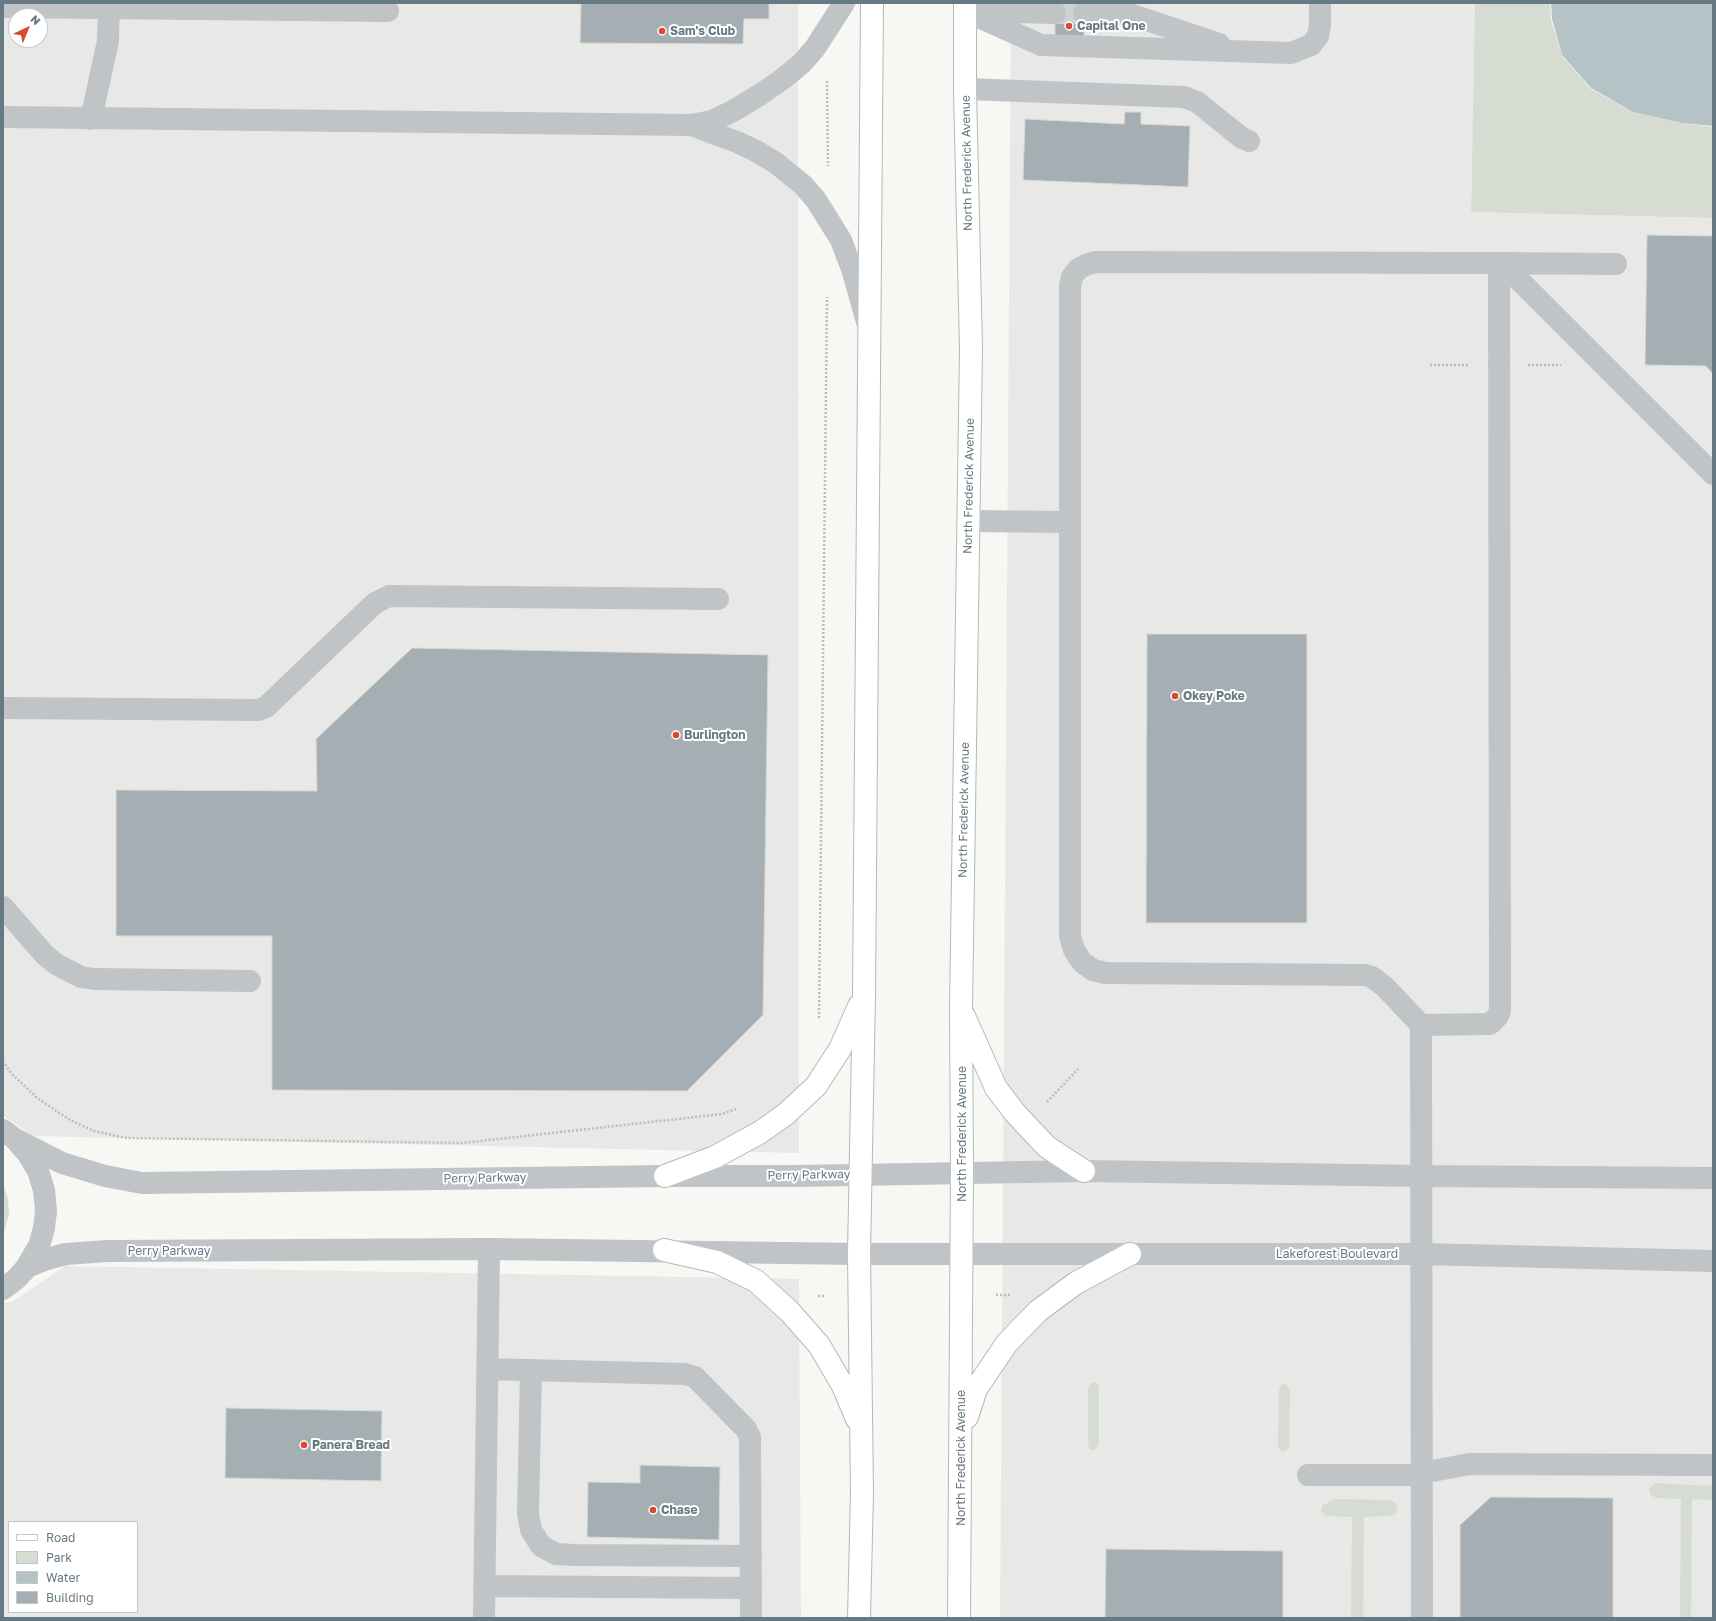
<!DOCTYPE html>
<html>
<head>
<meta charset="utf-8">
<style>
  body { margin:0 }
  #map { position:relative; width:1716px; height:1621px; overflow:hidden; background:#f7f7f4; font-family:"Golos Text",sans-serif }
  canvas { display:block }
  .frame { position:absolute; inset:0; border:4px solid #677983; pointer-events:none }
  .legend { position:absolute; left:8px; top:1521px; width:130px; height:92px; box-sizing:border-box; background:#fff; border:1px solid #c2c9cd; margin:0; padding:5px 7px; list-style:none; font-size:12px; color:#677983 }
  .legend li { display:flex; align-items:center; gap:8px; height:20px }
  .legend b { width:20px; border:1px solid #c2c9cd }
  .north { position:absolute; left:8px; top:8px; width:40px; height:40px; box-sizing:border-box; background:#fff; border:1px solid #c2c9cd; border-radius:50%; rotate:44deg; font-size:11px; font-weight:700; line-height:16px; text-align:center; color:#677983 }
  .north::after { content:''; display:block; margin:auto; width:14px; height:18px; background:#da4930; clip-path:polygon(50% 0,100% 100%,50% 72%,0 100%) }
</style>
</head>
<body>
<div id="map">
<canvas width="1716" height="1621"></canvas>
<div class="frame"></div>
<ul class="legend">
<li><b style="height:5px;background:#fff"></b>Road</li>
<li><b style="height:11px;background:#d7dcd3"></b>Park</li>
<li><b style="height:11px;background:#b6c3c6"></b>Water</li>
<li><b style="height:11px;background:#a5aeb3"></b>Building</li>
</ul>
<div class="north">N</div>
</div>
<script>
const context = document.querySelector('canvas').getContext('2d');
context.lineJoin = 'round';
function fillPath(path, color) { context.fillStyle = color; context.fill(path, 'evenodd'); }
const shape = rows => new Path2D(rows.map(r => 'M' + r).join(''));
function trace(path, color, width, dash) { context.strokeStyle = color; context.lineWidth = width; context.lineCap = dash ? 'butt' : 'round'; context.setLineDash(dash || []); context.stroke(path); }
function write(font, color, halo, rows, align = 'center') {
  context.font = font + ' "Golos Text",sans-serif'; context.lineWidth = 4; context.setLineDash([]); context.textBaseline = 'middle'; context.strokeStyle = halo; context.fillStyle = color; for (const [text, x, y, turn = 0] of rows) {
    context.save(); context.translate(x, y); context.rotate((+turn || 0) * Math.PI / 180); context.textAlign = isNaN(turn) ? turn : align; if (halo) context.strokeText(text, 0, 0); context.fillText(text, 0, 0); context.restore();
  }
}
fillPath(shape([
  [3,3,798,3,799,1153,32,1136,3,1115],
  [16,16,40,16,40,40,16,40],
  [1011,3,1475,3,1471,212,1713,218,1713,1618,1000,1618],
  [65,1266,799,1279,801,1618,3,1618,3,1303,12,1302],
  [9,1522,137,1522,137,1612,9,1612]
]), '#e8e8e7');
fillPath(shape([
  [1475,3,1550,3,1551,20,1562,56,1591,89,1633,112,1682,123,1713,127,1713,218,1471,212],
  [3,1184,8,1199,9,1215,3,1234],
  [1094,1382,1099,1386,1099,1444,1096,1449,1092,1450,1089,1448,1088,1442,1088,1389,1090,1384],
  [1283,1383,1286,1384,1290,1390,1289,1448,1283,1452,1279,1449,1278,1446,1279,1390],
  [1656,1483,1713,1486,1713,1500,1692,1499,1691,1618,1680,1618,1681,1499,1656,1498,1650,1494,1649,1489],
  [1334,1499,1388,1500,1394,1502,1398,1507,1396,1513,1392,1516,1364,1517,1363,1618,1351,1618,1352,1517,1326,1516,1321,1511,1322,1506]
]), '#d7dcd3');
fillPath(shape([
  [1551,3,1713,3,1713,126,1682,123,1633,112,1591,88,1562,55,1552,19]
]), '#b6c3c6');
const building = shape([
  [581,3,769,3,769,19,744,19,743,44,580,43,581,3],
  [1055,3,1084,3,1084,39,1055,38,1055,3],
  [1125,112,1141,112,1141,124,1190,126,1188,187,1023,180,1025,119,1124,124,1125,112],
  [1647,235,1713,236,1713,374,1706,366,1645,365,1647,235],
  [1147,634,1307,634,1307,923,1146,923,1147,634],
  [412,648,768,655,763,1015,687,1091,272,1090,272,936,116,936,116,790,317,791,316,739,412,648],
  [226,1408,382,1411,381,1481,225,1478,226,1408],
  [640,1465,720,1467,719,1540,587,1537,588,1482,640,1483,640,1465],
  [1491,1497,1613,1498,1613,1618,1460,1618,1460,1525,1491,1497],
  [1106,1549,1283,1551,1283,1618,1105,1618,1106,1549]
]);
fillPath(building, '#a5aeb3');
trace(building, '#d8d8d6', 1);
trace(shape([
  [1055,13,1084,13]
]), '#ccd1d2', 22, [22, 11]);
const major = shape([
  [964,1016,996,1088,1015,1113,1047,1147,1084,1171],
  [665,1176,715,1157,759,1133,786,1114,816,1086,840,1049,859,1006],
  [664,1250,717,1262,756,1281,790,1312,819,1345,843,1386,857,1419],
  [967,1417,976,1389,1007,1343,1038,1311,1076,1283,1130,1254],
  [859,1618,862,1493,859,1254,864,995,872,3],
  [959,1618,962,1172,961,1009,971,349,965,89,965,3]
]);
trace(major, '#b3b8bb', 24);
trace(shape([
  [827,81,828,166],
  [1430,365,1469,365],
  [1528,365,1561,365],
  [819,1018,827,297],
  [3,1061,11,1073,37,1098,70,1120,94,1131,126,1138,462,1143,722,1114,736,1109],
  [1047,1102,1080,1067],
  [996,1295,1011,1295],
  [818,1296,825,1296]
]), '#babdbf', 2.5, [2, 2]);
trace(shape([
  [3,7,388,11],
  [965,11,1041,45,1291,53,1311,45,1318,36,1320,26,1320,3],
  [974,11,1055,13],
  [1084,13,1132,15,1219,44],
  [965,89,1184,97,1197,102,1242,138,1249,141],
  [3,117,691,125,712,121,733,111,761,94,784,78,802,63,815,48,844,3],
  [91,119,108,41,109,3],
  [691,125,737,142,756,151,776,163,803,185,816,200,841,240,853,272,867,322],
  [1494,263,1616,264],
  [969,521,1070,522],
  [3,708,259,710,266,707,375,603,389,596,718,599],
  [3,907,45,955,56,964,81,977,94,979,250,981],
  [1421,1025,1385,987,1372,977,1365,975,1105,973,1093,970,1082,962,1074,950,1070,936,1070,286,1072,277,1078,269,1086,265,1095,262,1489,263,1499,265,1509,270,1713,474],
  [3,1130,15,1139,28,1154,38,1171,44,1190,46,1211,44,1228,39,1246,24,1271],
  [15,1139,62,1163,105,1176,142,1183,665,1176,797,1176,1084,1171,1422,1176,1713,1178],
  [3,1289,16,1279,27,1267,47,1259,66,1254,108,1251,489,1249,859,1254,1422,1254,1713,1261],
  [487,1369,685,1374,695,1377,746,1429,750,1437,751,1618],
  [531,1370,528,1514,531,1530,541,1546,556,1554,574,1555,751,1556],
  [1308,1475,1412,1475,1469,1464,1713,1465],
  [484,1586,751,1588],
  [484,1618,489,1249],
  [1422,1618,1421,1025,1490,1024,1498,1016,1500,1010,1499,265]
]), '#c0c4c7', 22);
trace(major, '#fff', 22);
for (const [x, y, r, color] of [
  [1069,26,4,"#da4930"],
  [662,31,4,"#da4930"],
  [1175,696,4,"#da4930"],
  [676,735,4,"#da4930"],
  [304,1445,4,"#da4930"],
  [653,1510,4,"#da4930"]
]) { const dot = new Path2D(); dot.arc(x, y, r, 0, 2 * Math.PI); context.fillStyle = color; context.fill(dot); trace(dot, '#fff', 1.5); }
write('bold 12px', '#677983', '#fff', [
  ["Capital One",1077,26],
  ["Sam's Club",670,31],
  ["Okey Poke",1183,696],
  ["Burlington",684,735],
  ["Panera Bread",312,1445],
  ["Chase",661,1510]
], 'left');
write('12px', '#677983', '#fff', [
  ["North Frederick Avenue",967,163,-91],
  ["North Frederick Avenue",969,486,-89],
  ["North Frederick Avenue",964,810,-89],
  ["North Frederick Avenue",962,1134,-90],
  ["Perry Parkway",809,1175,-1],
  ["Perry Parkway",485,1178,-1],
  ["Perry Parkway",169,1251],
  ["Lakeforest Boulevard",1337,1254],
  ["North Frederick Avenue",961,1458,-90]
]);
</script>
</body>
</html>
